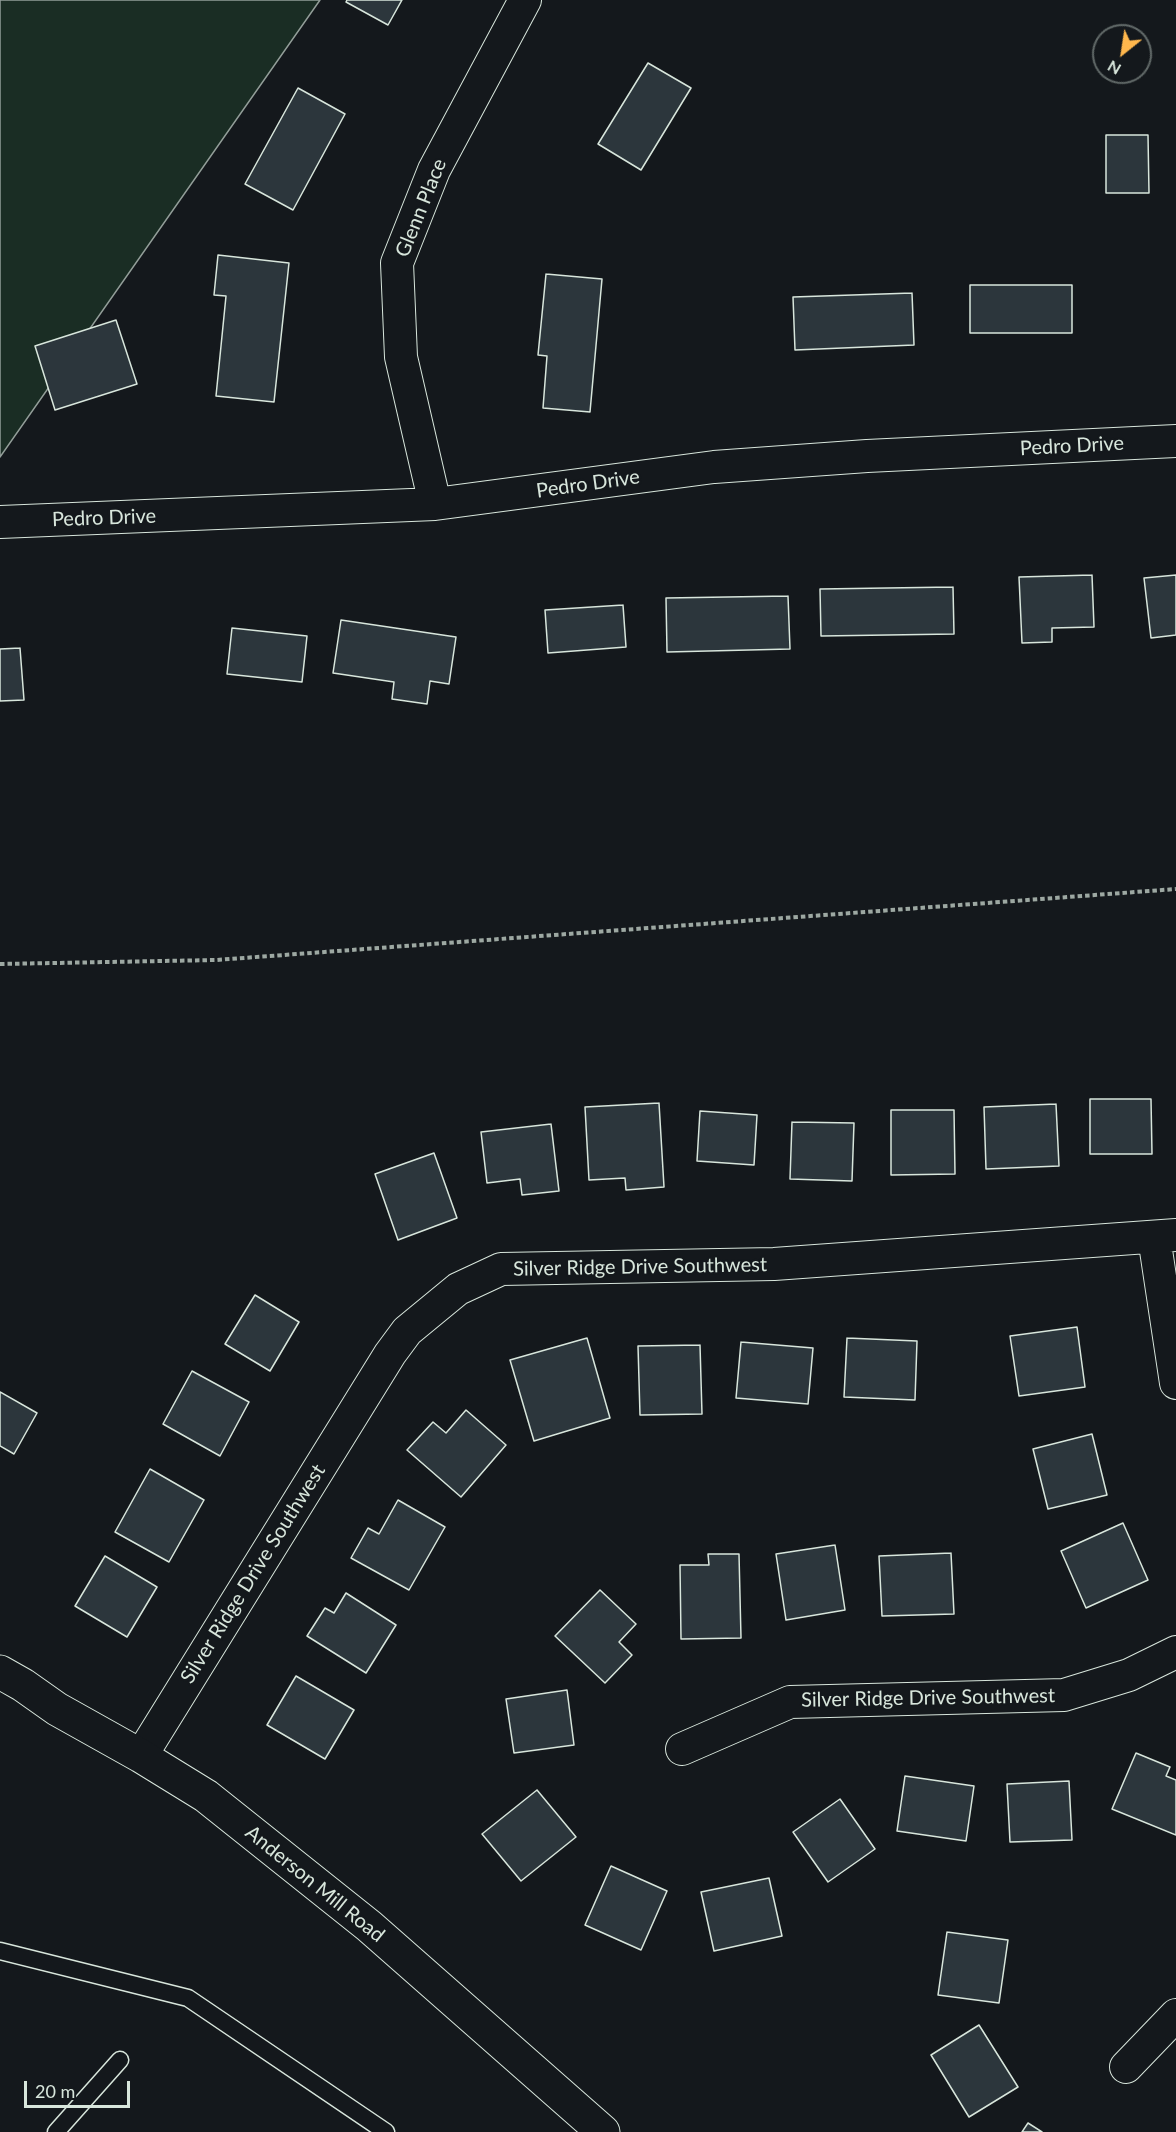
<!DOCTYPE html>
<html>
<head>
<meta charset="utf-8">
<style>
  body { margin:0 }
  #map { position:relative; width:1176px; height:2132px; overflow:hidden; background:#14181c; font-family:Lato,sans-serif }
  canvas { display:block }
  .north { position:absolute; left:1092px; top:24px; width:60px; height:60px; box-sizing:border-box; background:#14181c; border:2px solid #626a69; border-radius:50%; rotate:210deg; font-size:16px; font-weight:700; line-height:24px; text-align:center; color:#d8e6dc }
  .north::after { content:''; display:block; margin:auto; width:21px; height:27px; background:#ffb74d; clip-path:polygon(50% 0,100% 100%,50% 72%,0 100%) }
  .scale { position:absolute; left:24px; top:2081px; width:106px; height:27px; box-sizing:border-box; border:3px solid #d8e6dc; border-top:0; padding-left:8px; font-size:18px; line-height:21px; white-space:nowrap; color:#d8e6dc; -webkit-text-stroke:4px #14181c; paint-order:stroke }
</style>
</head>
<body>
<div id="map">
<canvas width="1176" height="2132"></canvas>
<div class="north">N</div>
<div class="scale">20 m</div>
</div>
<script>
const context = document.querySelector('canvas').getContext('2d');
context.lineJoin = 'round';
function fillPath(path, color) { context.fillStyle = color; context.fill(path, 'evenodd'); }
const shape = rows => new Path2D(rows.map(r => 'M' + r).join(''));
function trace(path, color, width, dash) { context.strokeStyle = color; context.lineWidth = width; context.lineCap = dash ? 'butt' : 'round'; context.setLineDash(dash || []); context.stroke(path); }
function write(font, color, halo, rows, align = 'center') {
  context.font = font + ' Lato,sans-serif'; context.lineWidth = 4.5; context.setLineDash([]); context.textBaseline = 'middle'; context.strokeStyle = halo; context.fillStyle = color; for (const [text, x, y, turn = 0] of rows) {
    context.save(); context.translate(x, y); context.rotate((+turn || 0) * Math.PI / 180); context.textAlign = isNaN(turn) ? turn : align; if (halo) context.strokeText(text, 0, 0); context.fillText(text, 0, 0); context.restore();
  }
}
const green = shape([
  [0,0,320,0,0,457,0,0]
]);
fillPath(green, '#1a2d24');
trace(green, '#939e99', 1.5);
const building = shape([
  [347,0,402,0,388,25,346,2,347,0],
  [648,63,691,88,641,170,598,144,648,63],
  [298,88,345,114,293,210,245,184,298,88],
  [1106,135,1148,135,1149,193,1106,193,1106,135],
  [218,255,289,263,274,402,216,396,226,296,214,295,218,255],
  [546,274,602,279,590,412,543,408,547,356,538,355,546,274],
  [970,285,1072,285,1072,333,970,333,970,285],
  [912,293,914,345,795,350,793,297,912,293],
  [116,320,137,384,55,410,35,346,116,320],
  [1092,575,1094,627,1052,628,1052,642,1022,643,1019,577,1092,575],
  [1176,575,1176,635,1151,638,1144,578,1176,575],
  [953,587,954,634,821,636,820,589,953,587],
  [788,596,790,649,667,652,666,598,788,596],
  [623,605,626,647,548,653,545,610,623,605],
  [341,620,456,637,449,684,430,681,427,704,392,699,394,682,333,673,341,620],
  [232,628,307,636,302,682,227,674,232,628],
  [20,648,24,700,0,701,0,649,20,648],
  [1090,1099,1151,1099,1152,1154,1090,1154,1090,1099],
  [659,1103,664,1187,626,1190,625,1178,589,1180,585,1107,659,1103],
  [1056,1104,1059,1166,986,1169,984,1107,1056,1104],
  [891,1110,954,1110,955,1174,891,1175,891,1110],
  [700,1111,757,1115,754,1165,697,1161,700,1111],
  [792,1122,854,1123,852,1181,790,1179,792,1122],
  [551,1124,559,1191,522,1195,520,1179,487,1183,481,1132,551,1124],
  [434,1153,457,1218,398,1240,375,1174,434,1153],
  [255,1295,299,1322,270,1371,225,1344,255,1295],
  [1077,1327,1085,1387,1019,1396,1010,1336,1077,1327],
  [587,1338,610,1418,534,1441,510,1360,587,1338],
  [847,1338,917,1341,915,1400,844,1397,847,1338],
  [741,1342,813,1348,808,1404,736,1398,741,1342],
  [700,1345,702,1414,640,1415,638,1346,700,1345],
  [192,1371,249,1402,220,1456,163,1424,192,1371],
  [0,1392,37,1413,14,1454,0,1446,0,1392],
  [466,1410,506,1445,461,1497,407,1450,433,1422,446,1433,466,1410],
  [1092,1434,1107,1495,1048,1509,1033,1449,1092,1434],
  [150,1469,204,1500,169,1562,115,1532,150,1469],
  [398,1500,445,1527,409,1590,351,1558,368,1528,379,1534,398,1500],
  [1123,1523,1148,1580,1086,1608,1061,1551,1123,1523],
  [835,1545,845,1610,786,1620,776,1554,835,1545],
  [951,1553,954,1614,882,1616,879,1556,951,1553],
  [708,1554,739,1554,741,1638,681,1639,680,1565,709,1565,708,1554],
  [105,1556,157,1587,127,1637,75,1606,105,1556],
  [600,1590,636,1624,619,1642,632,1655,605,1683,555,1636,600,1590],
  [346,1593,396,1625,366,1673,307,1636,325,1608,334,1613,346,1593],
  [296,1676,354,1710,325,1759,267,1725,296,1676],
  [567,1690,574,1745,514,1753,506,1699,567,1690],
  [1136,1753,1170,1767,1166,1776,1176,1780,1176,1835,1112,1809,1136,1753],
  [905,1776,974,1786,966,1841,897,1831,905,1776],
  [1069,1781,1072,1840,1010,1842,1007,1784,1069,1781],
  [537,1790,576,1837,521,1881,482,1834,537,1790],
  [840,1799,875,1849,828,1882,793,1832,840,1799],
  [611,1866,667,1891,641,1950,585,1925,611,1866],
  [769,1878,782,1936,714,1951,701,1892,769,1878],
  [947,1932,1008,1940,999,2003,938,1995,947,1932],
  [979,2025,1018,2087,969,2117,931,2055,979,2025],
  [1028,2123,1042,2132,1022,2132,1028,2123]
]);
fillPath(building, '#2c363c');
trace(building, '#d8e6dc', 1.5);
const service = shape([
  [0,1951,188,1998,386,2132],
  [56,2132,120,2060]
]);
const minor = shape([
  [435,504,401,357,397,263,434,170,525,0],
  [0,522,435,504,714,467,867,456,1176,441],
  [1154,1237,1176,1383],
  [682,1749,790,1702,1064,1695,1129,1675,1176,1652],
  [141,1756,390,1354,407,1331,458,1289,501,1269,774,1264,1176,1235],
  [1126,2067,1176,2015]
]);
const tertiary = shape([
  [0,1672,23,1685,57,1709,141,1756,206,1796,369,1926,603,2132]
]);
trace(service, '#d8e6dc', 19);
trace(minor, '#d8e6dc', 34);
trace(tertiary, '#d8e6dc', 35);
trace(shape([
  [0,964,216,960,1176,889]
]), '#9da8a2', 4, [4.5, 3]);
trace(service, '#14181c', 16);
trace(minor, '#14181c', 32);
trace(tertiary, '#14181c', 33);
write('20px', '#d8e6dc', '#14181c', [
  ["Glenn Place",421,208,-68],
  ["Pedro Drive",1072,446,-3],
  ["Pedro Drive",588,484,-8],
  ["Pedro Drive",104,518,-2],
  ["Silver Ridge Drive Southwest",640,1267,-1],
  ["Silver Ridge Drive Southwest",253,1574,-58],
  ["Silver Ridge Drive Southwest",928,1698,-1],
  ["Anderson Mill Road",315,1884,39]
]);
</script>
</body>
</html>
